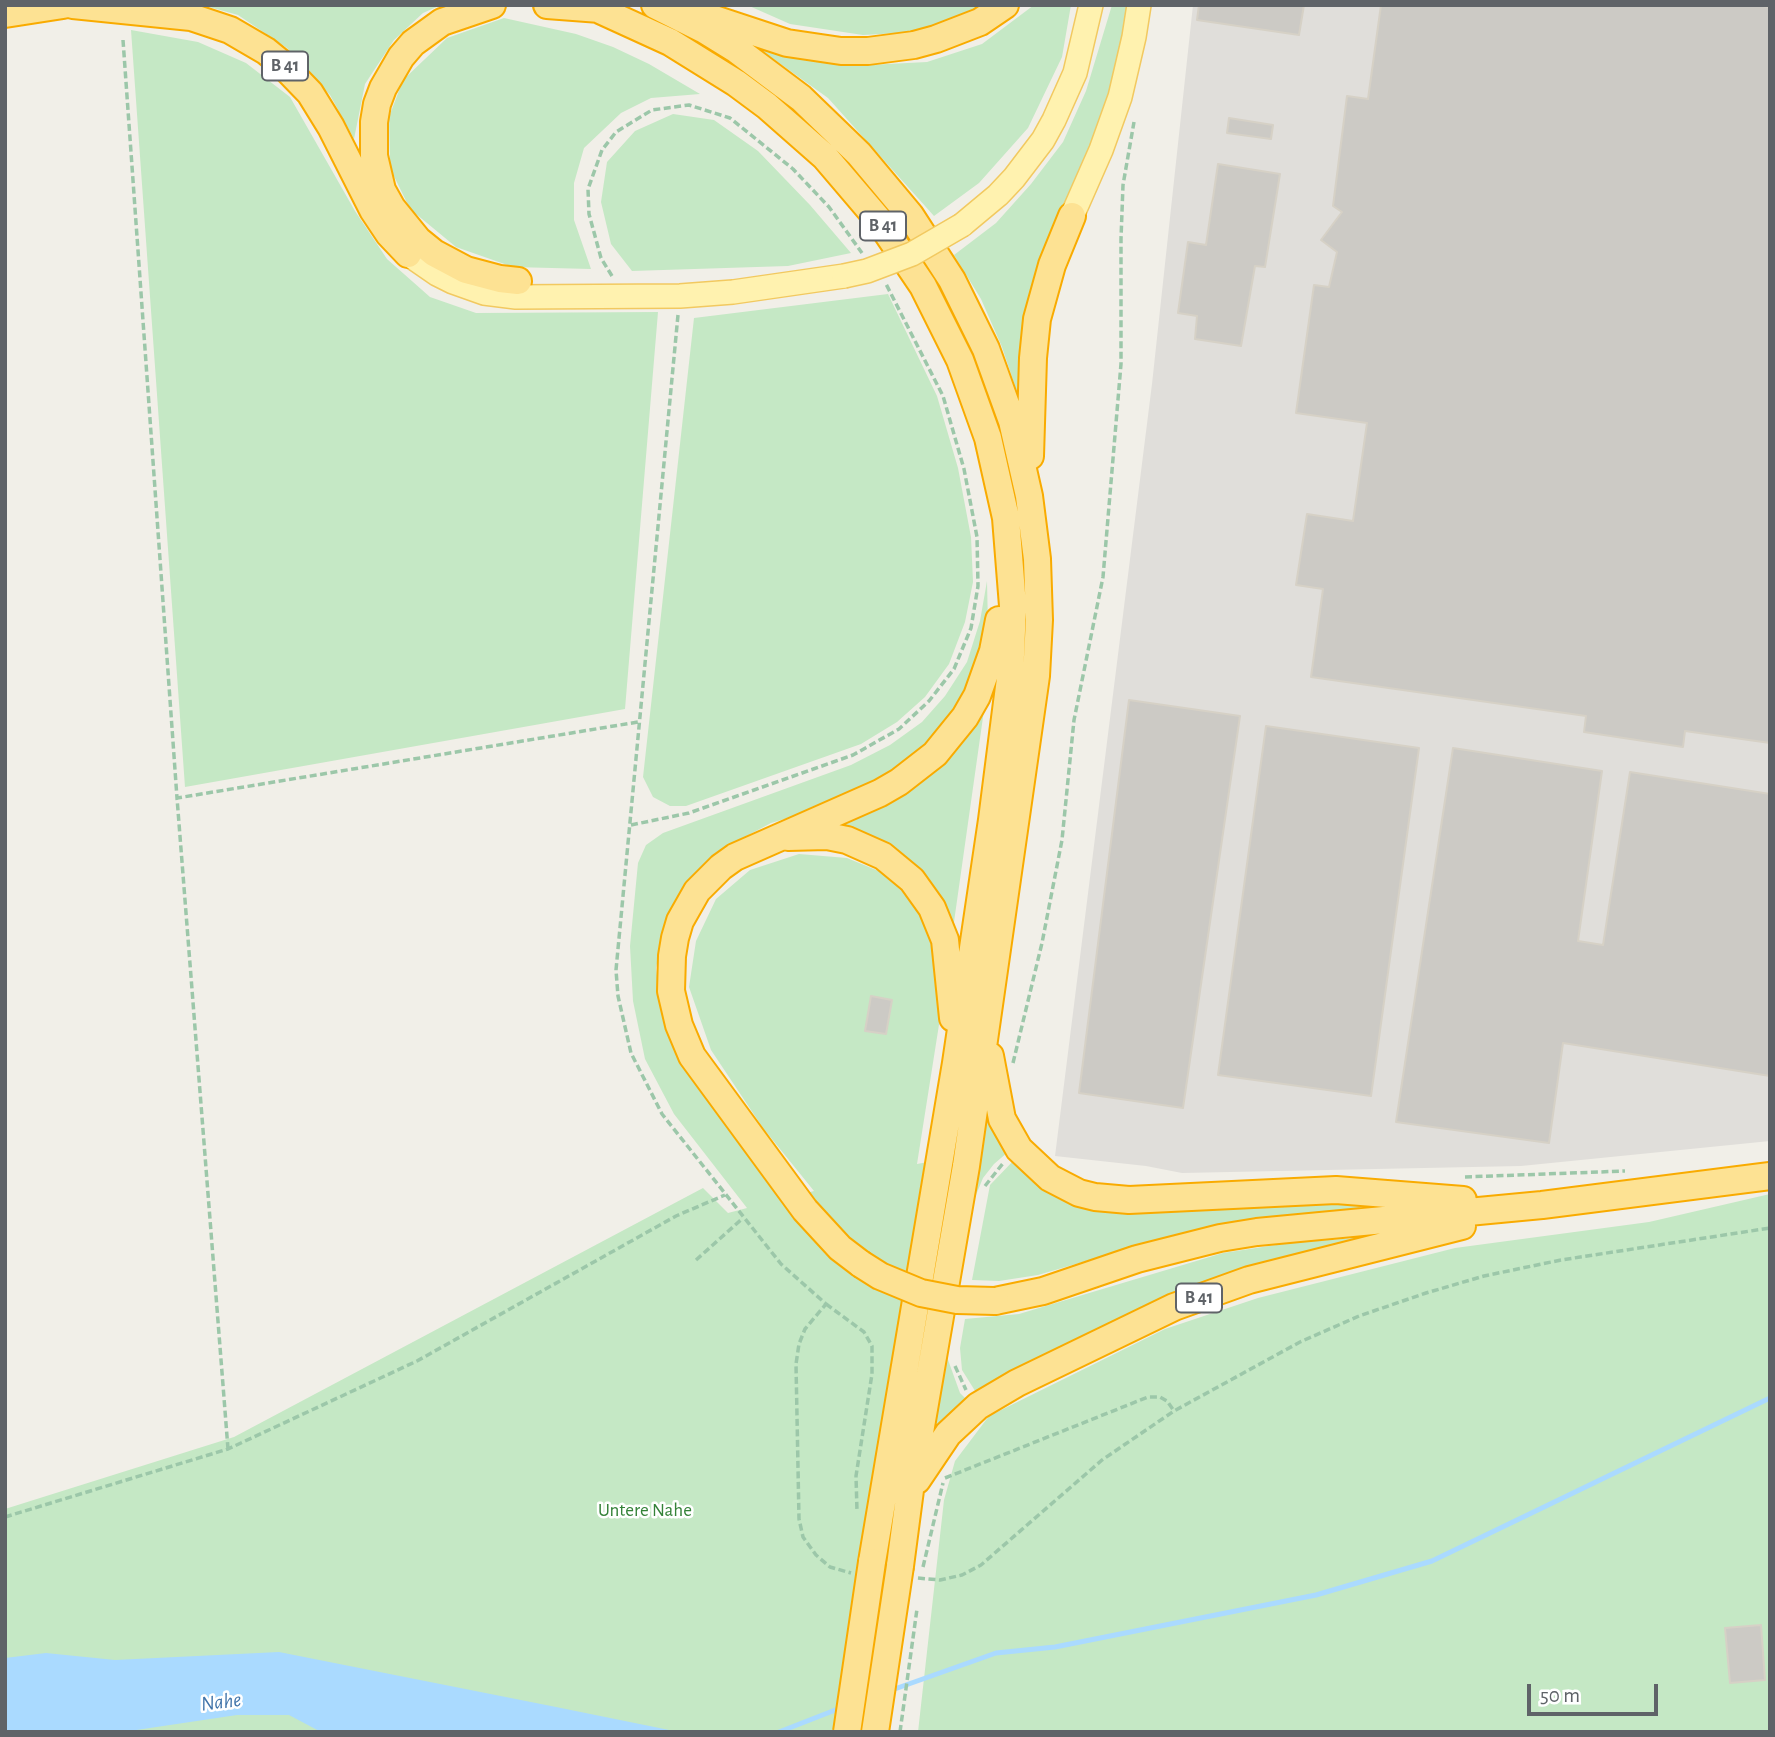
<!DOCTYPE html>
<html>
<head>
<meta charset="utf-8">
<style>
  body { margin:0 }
  #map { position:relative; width:1775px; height:1737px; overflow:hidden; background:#f1efe8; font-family:"Alegreya Sans",sans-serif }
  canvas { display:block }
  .frame { position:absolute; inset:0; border:7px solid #5f6368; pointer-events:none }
  .scale { position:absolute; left:1527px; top:1684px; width:131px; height:32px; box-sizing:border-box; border:4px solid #5f6368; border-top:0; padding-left:9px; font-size:21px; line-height:24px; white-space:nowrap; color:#5f6368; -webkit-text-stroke:5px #fff; paint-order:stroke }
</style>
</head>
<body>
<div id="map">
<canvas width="1775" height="1737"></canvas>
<div class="frame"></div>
<div class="scale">50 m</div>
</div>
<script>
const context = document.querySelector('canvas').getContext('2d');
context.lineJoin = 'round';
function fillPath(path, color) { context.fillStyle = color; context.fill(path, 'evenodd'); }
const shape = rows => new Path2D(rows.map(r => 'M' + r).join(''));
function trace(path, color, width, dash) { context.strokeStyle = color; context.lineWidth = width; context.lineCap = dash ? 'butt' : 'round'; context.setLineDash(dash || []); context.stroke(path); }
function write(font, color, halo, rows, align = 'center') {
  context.font = font + ' "Alegreya Sans",sans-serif'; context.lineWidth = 5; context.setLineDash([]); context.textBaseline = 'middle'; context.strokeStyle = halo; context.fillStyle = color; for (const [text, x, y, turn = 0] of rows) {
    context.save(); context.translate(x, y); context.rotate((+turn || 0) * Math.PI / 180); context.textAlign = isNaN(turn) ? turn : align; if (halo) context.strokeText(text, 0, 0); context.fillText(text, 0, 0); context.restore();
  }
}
fillPath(shape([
  [1193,5,1770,5,1770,1141,1521,1166,1182,1173,1146,1166,1055,1156,1152,384]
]), '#e0deda');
fillPath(shape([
  [202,5,441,5,423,13,394,40,365,84,354,139,330,95,287,48,238,15],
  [747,5,984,5,971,15,918,32,863,35,790,24],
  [1034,5,1071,5,1062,57,1028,128,979,183,934,216,828,98,750,42,807,59,868,65,927,62,982,44],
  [1112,5,1127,5,1114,85,1021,404,1002,347,981,299,954,255,996,223,1031,184,1063,142,1086,91],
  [504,18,576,34,613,47,649,64,700,94,651,98,621,113,584,148,574,183,574,220,591,269,513,267,456,247,410,209,390,168,389,117,403,80,447,38],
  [131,30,198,42,246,63,290,97,355,211,387,259,430,297,476,313,658,312,625,709,185,787],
  [673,114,714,120,758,151,810,205,851,253,788,266,632,271,611,244,601,202,607,162,635,131],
  [888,294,937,396,958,468,971,537,973,582,965,622,949,664,925,697,897,722,861,744,686,806,670,806,653,797,643,777,694,318],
  [987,581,988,626,977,672,953,721,919,757,877,785,822,808,771,823,722,849,691,878,667,917,656,968,662,1015,687,1069,780,1200,814,1191,763,1128,711,1050,689,987,696,941,716,899,750,870,799,854,847,858,886,874,918,905,937,946,941,1012,917,1164,928,1162,838,1732,5,1732,5,1509,234,1437,703,1188,728,1213,747,1208,674,1114,645,1059,633,1001,630,946,638,863,646,845,663,833,851,765,890,745,922,722,945,696,967,662,980,621],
  [985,703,952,936,941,905,817,826],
  [988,1095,1008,1152,994,1164,983,1178,976,1195],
  [1015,1159,1054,1191,1340,1199,1430,1207,1263,1220,1183,1233,1038,1275,999,1281,972,1280,990,1185],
  [1770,1194,1770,1732,918,1732,944,1500,955,1461,989,1416,1165,1329,1258,1298,1455,1248,1649,1222],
  [1407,1234,977,1394,962,1370,960,1348,965,1319,1019,1314,1223,1253,1289,1243],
  [947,1357,960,1393,968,1401,929,1452]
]), '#c5e8c5');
fillPath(shape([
  [279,1652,556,1707,679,1732,321,1732,289,1715,237,1715,123,1732,5,1732,5,1658,46,1653,115,1660]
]), '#aadaff');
trace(shape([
  [889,1691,996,1653,1055,1647,1316,1595,1432,1561,1770,1398],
  [779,1732,843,1707]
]), '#aadaff', 5);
const building = shape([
  [1199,5,1304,5,1299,35,1197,20,1199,5],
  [1381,5,1755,5,1770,7,1770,743,1685,731,1683,747,1584,732,1586,716,1311,677,1323,589,1296,585,1307,514,1353,521,1367,423,1296,413,1314,285,1329,287,1337,252,1321,240,1342,212,1333,206,1347,96,1368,99,1381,5],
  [1229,118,1273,125,1271,139,1227,133,1229,118],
  [1218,164,1280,174,1265,267,1255,266,1241,346,1195,339,1197,316,1178,313,1188,242,1206,245,1218,164],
  [1129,700,1240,716,1183,1108,1079,1093,1129,700],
  [1266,726,1419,748,1371,1096,1218,1075,1266,726],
  [1453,748,1602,771,1578,941,1603,945,1630,772,1770,794,1770,1076,1563,1043,1549,1143,1396,1122,1453,748],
  [871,996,892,1000,886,1034,865,1031,871,996],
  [1761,1625,1765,1680,1730,1683,1725,1628,1761,1625]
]);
fillPath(building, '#cccac5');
trace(building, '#d6d1c6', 2);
const primary = shape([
  [1072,216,1101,150,1120,97,1134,37,1139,5],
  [962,225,998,195,1014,178,1043,140,1054,120,1075,73,1091,5],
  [408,254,437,274,453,282,484,293,516,297,680,296,733,292,844,276]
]);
const highway = shape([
  [73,5,191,17,230,30,266,51,282,64,310,93,331,127,373,210,389,234,408,254],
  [492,5,442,22,413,43,401,57,383,88,377,104,374,122,374,156,382,190,392,208,418,240,434,253,466,270,500,279,518,281],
  [547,5,600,9],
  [589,5,670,42,736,83,767,106,825,157,877,218,923,286,960,360,988,438,1006,518,1013,606,1010,679,992,820,956,1063,872,1562],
  [655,5,703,29,737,50,801,98,859,154,910,215,952,280,986,349,1012,421,1029,496,1037,559,1039,620,1036,676,966,1166,910,1490,900,1566],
  [693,12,787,43,841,51,868,51,914,45,936,39,980,22,1005,5],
  [5,14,63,5],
  [1030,456,1033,358,1037,319,1052,265,1072,216],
  [788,837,827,836,847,840,883,856,912,880,932,908,945,940,953,1018],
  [990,1056,1002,1119,1019,1149,1050,1178,1079,1193,1095,1197,1129,1200,1336,1190,1463,1200],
  [861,1264,840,1248,805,1210,692,1056,679,1025,671,991,672,956,675,938,680,921,697,891,721,867,735,857,880,793,899,782,935,754,965,717,977,696,993,651,999,620],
  [995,1301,1043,1291,1137,1259,1220,1238,1257,1232,1542,1205,1770,1176],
  [917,1480,948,1434,978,1406,1017,1383,1174,1307,1249,1280,1462,1226]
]);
trace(primary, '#f2c960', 26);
trace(highway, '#f9ab00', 30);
trace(shape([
  [123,40,177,798],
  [612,276,601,258,589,214,588,189,602,150,616,132,652,110,689,105,730,118,793,169,829,207,862,253],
  [678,315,616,970,618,996,631,1053,662,1114,781,1264,826,1304,805,1329,799,1344,796,1364,799,1519,803,1537,816,1555,830,1567,851,1573],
  [631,825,689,813,853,755,899,729,929,701,954,669,971,628,978,586,977,537,964,469,943,396,886,284],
  [1013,1063,1042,943,1062,840,1074,720,1103,577,1121,364,1121,239,1123,185,1134,122],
  [1465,1177,1625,1171],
  [985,1186,1004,1162],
  [696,1260,743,1218],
  [826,1304,864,1332,872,1346,872,1374,856,1476,857,1511],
  [955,1366,966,1390],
  [228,1449,177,798,638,722],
  [945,1478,1148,1397,1160,1397,1167,1401,1174,1411],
  [5,1517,228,1449,417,1361,676,1216,725,1195],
  [923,1567,943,1483],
  [918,1578,940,1580,962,1575,981,1565,1102,1460,1174,1411,1300,1342,1359,1316,1426,1293,1484,1276,1561,1260,1770,1228]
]), '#9cc7a9', 3.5, [7, 3.5]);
trace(primary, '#fff2af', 23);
trace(highway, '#fde293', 26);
const primaryBridge = shape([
  [844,276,867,271,912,254,962,225]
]);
const highwayBridge = shape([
  [861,1264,880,1276,921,1293,957,1300,995,1301],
  [847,1732,872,1562],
  [875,1732,900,1566]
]);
trace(primaryBridge, '#f2c960', 26, []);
trace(highwayBridge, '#f9ab00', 30, []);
trace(shape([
  [900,1732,917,1609]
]), '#9cc7a9', 3.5, [7, 3.5]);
trace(primaryBridge, '#fff2af', 23);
trace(highwayBridge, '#fde293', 26);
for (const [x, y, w] of [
  [285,66,46],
  [883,226,46],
  [1199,1298,46]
]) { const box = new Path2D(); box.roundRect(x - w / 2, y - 14.5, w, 29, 5); context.fillStyle = '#fff'; context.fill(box); trace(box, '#5f6368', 2); }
write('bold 18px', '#5f6368', null, [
  ["B 41",285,66],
  ["B 41",883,226],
  ["B 41",1199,1298]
]);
write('19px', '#348238', '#fff', [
  ["Untere Nahe",645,1510]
]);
write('italic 21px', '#4174aa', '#fff', [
  ["Nahe",221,1702,-7]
]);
</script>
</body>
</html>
